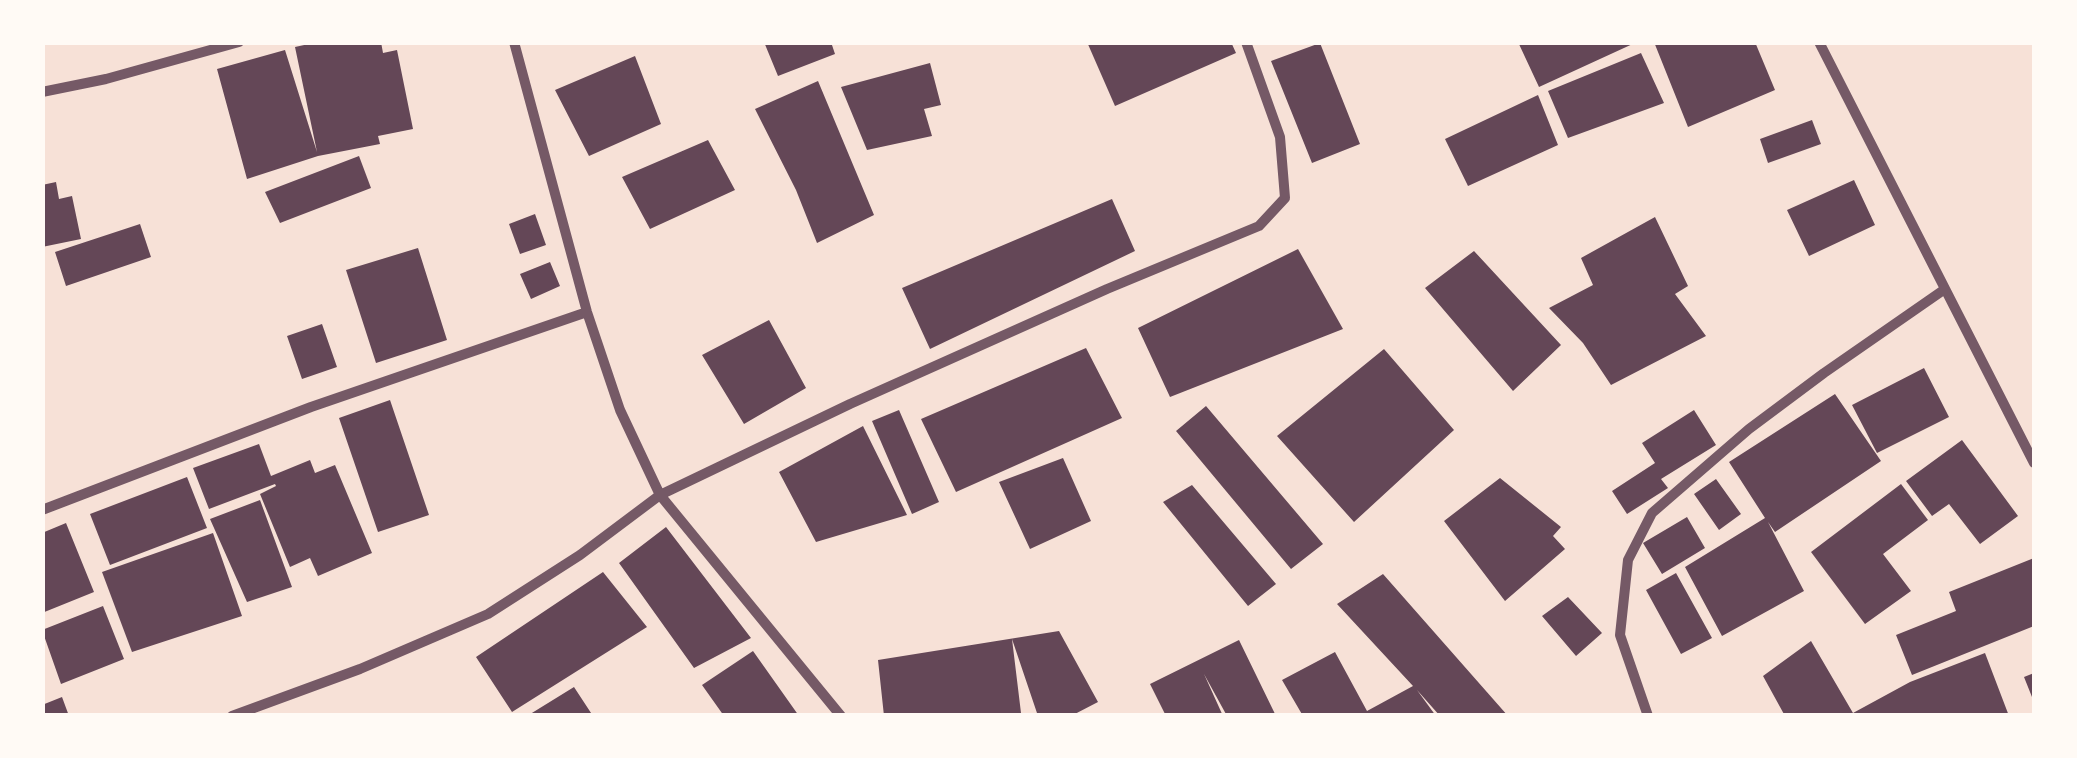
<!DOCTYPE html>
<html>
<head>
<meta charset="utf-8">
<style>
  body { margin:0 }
  #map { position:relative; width:2077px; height:758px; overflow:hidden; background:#f7e1d7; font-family:Ubuntu,sans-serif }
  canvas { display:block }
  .frame { position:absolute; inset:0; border:45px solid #fffaf5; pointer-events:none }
</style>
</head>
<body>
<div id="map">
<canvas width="2077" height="758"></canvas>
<div class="frame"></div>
</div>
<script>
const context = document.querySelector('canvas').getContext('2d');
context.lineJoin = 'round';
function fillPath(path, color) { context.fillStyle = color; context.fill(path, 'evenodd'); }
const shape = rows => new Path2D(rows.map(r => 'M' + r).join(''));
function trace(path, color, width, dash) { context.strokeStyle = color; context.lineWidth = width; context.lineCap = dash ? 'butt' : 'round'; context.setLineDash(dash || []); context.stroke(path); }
fillPath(shape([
  [318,42,381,42,383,53,397,50,413,129,378,136,380,144,318,156,247,179,217,69,285,50,317,152,295,47],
  [764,42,831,42,835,54,778,76],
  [1087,42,1231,42,1236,53,1115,106],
  [1518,42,1637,42,1539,87],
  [1654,42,1755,42,1775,90,1688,127],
  [1320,43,1360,144,1312,163,1271,61],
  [1641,53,1664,103,1568,138,1548,91],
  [635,56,661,124,589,156,555,90],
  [930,63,941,105,924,109,932,136,867,150,841,87],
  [818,81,874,215,817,243,796,190,755,109],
  [1538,95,1558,145,1468,186,1445,139],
  [1812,120,1821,144,1768,163,1760,139],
  [708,140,735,190,650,229,622,177],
  [359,156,371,188,280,223,265,192],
  [1854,180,1875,225,1809,256,1787,210],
  [56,182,59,199,72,196,81,239,42,247,42,185],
  [1112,199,1135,251,930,349,902,288],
  [535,214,546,245,520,254,509,224],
  [1655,217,1688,286,1675,294,1706,336,1611,385,1583,343,1549,308,1593,285,1581,258],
  [140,224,151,257,66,286,55,252],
  [418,248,447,340,376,363,346,270],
  [1298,249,1343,329,1170,397,1138,328],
  [1474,251,1561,345,1513,391,1425,288],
  [550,262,560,286,531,299,520,274],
  [769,320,806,388,744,424,702,355],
  [322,324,337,367,302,379,287,336],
  [1086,348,1122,418,956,492,921,419],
  [1384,349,1454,430,1354,522,1277,436],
  [1924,368,1949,417,1877,453,1852,405],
  [1835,394,1881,461,1775,532,1768,522,1804,591,1722,636,1685,567,1765,518,1729,462],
  [390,400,429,515,378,532,339,418],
  [1206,406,1323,544,1291,569,1176,431],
  [899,410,939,502,912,514,872,421],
  [1694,410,1716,445,1661,479,1668,488,1627,514,1612,491,1655,463,1642,443],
  [863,426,907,515,816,542,779,472],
  [1962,440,2018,516,1980,544,1949,504,1932,516,1906,481],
  [259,444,271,476,310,460,315,473,335,465,372,553,318,576,310,558,290,567,260,494,276,486,275,484,209,509,193,468],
  [1063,458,1091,521,1030,549,999,482],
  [187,477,207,528,110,565,90,514],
  [1500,478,1561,527,1553,536,1565,549,1505,601,1444,521],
  [1716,479,1741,514,1719,530,1694,494],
  [1901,484,1928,520,1883,554,1911,591,1865,624,1811,552],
  [1192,485,1276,584,1248,606,1163,502],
  [260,500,292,587,247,602,210,519],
  [1687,517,1705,548,1662,574,1643,543],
  [66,523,94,592,42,613,42,533],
  [666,527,751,638,694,668,619,563],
  [213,533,242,616,132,652,102,572],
  [2034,558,2034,626,1912,675,1896,635,1956,611,1949,592],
  [603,572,647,627,512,712,476,657],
  [1676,573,1712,638,1681,654,1646,590],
  [1383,574,1508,716,1440,716,1417,690,1436,716,1303,716,1282,680,1335,652,1367,711,1413,686,1337,604],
  [1568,597,1602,633,1576,656,1542,616],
  [103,606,124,659,61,684,42,630],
  [1059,631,1098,702,1071,716,1038,716,1012,639,1021,713,884,716,878,660],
  [1239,640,1276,716,1227,716,1204,674,1223,716,1166,716,1150,684],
  [1811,641,1853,713,1910,682,1985,653,2009,716,1785,716,1763,676],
  [753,651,799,716,724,716,702,685],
  [2034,673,2034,702,2024,677],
  [574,687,593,716,527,716],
  [62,697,69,716,42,716,42,705]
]), '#644757');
trace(shape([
  [514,42,587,312,620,410,660,495,841,716],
  [1819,42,2034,463],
  [42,92,106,79,239,42],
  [42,510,311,407,587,312],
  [232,716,360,669,488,614,580,555,660,495,850,404,1107,289,1259,226,1285,198,1280,137,1246,42],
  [1648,716,1620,635,1628,560,1652,513,1749,429,1824,373,1945,289]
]), '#755966', 10);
</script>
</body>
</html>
